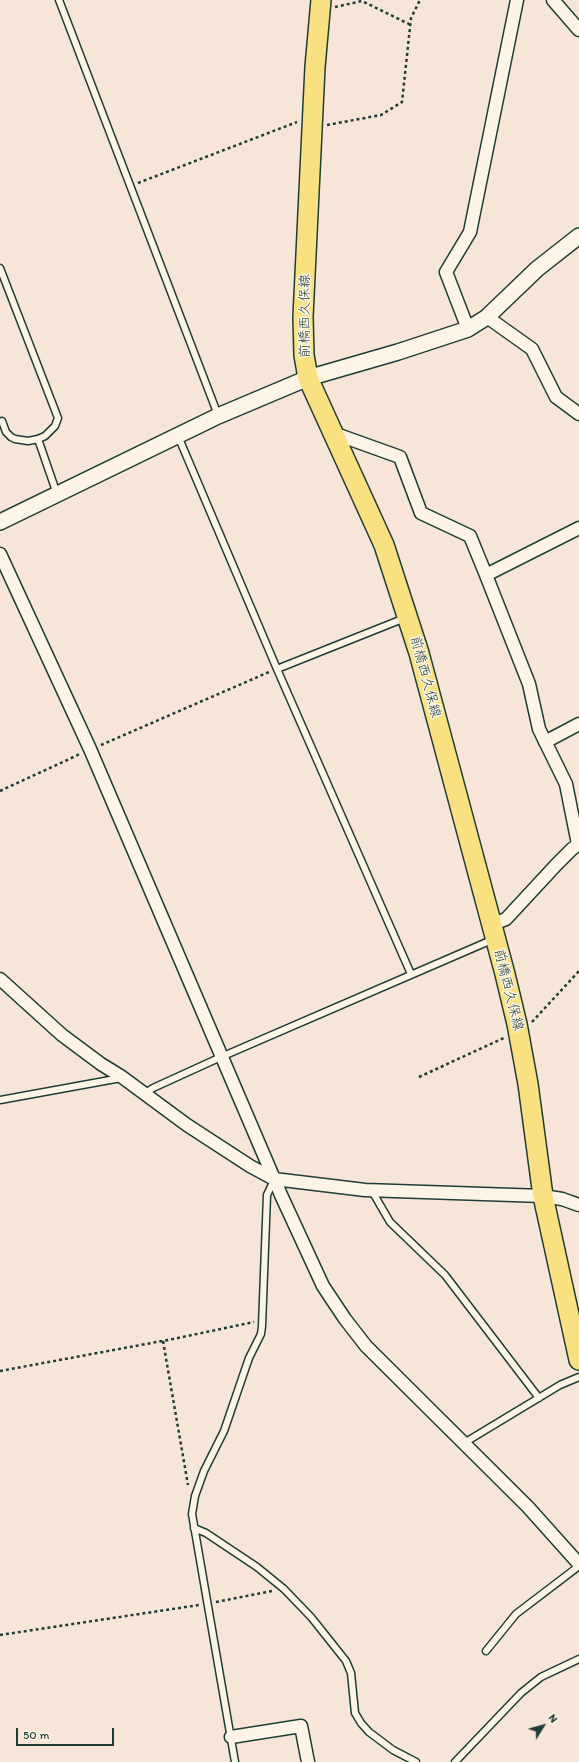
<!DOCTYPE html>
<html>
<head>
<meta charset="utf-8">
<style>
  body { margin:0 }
  #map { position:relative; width:579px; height:1762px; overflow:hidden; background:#f7e5d7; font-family:Itim,sans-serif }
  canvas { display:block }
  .north { position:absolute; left:523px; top:1706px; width:40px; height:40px; -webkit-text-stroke:3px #fcf5e5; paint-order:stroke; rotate:53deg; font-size:11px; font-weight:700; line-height:16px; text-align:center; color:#1f3d34 }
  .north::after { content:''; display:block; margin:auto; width:14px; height:18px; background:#1f3d34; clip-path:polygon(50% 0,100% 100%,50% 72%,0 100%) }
  .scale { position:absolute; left:16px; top:1728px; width:98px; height:18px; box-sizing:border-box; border:2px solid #1f3d34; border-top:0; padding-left:5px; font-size:12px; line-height:14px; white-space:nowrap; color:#1f3d34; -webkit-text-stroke:3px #fcf5e5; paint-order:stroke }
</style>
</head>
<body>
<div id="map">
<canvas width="579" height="1762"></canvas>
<div class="north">N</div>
<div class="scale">50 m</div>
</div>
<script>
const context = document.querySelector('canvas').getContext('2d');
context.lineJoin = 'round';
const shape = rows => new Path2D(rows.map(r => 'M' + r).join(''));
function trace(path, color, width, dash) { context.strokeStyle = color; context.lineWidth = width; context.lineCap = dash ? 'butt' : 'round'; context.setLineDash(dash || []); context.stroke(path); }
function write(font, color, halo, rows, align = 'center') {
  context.font = font + ' Itim,"Klee One",sans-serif'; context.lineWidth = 3; context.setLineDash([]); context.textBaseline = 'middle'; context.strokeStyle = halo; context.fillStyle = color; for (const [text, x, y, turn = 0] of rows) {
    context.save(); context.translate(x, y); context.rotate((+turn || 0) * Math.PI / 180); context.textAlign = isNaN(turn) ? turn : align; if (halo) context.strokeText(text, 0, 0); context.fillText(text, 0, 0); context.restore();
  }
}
const service = shape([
  [59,0,218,415],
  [0,268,58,418,55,426,45,436,38,439,28,441,15,439,11,437,6,432,2,421],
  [178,436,277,669,411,974],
  [38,439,57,494],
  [277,669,405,618],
  [144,1094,153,1088,221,1057,494,939],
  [0,1100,121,1078],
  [372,1191,390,1222,445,1275,539,1398],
  [464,1443,560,1385,579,1377],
  [194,1528,206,1533,257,1567,284,1589,311,1617,346,1661,351,1673,355,1713,361,1723,369,1732,393,1750,416,1762],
  [486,1651,516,1614,579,1566],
  [235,1762,192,1514,195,1496,204,1471,224,1431,249,1358,261,1334,262,1326,267,1195,274,1180],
  [455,1762,521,1693,541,1677,579,1659]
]);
const minor = shape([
  [553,0,579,30],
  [487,317,532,349,556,397,579,414],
  [468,329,446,272,470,232,517,0],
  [333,433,400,457,421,513,470,536,486,575],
  [0,554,90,749,281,1195,323,1286,345,1319,366,1346,528,1507,579,1564],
  [545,742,579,724],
  [578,844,566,784,539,729,529,684,486,575,579,528],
  [491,925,506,919,556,865,572,849,579,844],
  [0,979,62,1035,101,1064,122,1077,187,1125,250,1166,274,1179,365,1190,543,1196,562,1199,579,1205],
  [231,1737,301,1726,308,1762]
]);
const tertiary = shape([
  [0,522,218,416,308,378,398,352,468,329,487,317,537,269,579,236]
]);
const primary = shape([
  [321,0,315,67,303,317,304,355,308,378,384,545,419,653,505,974,517,1024,528,1084,543,1196,579,1360]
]);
trace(service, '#1f3d34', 9);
trace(minor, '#1f3d34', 15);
trace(tertiary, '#1f3d34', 18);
trace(primary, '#1f3d34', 22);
trace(shape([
  [335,7,362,1,411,25],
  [327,125,381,115,402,102,411,18,420,0],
  [138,183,297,122],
  [101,745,269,672],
  [0,791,80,754],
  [532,1022,579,971],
  [419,1077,504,1038],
  [163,1341,188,1485],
  [0,1371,173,1339,254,1322],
  [216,1602,272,1591],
  [0,1635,199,1605]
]), '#1f3d34', 2.5, [3, 3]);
trace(service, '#fcf5e5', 6);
trace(minor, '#fcf5e5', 12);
trace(tertiary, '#fcf5e5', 15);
trace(primary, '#f9e181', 19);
write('14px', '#1f3d34', '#fcf5e5', [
  ["前橋西久保線",305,316,-90],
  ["前橋西久保線",425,677,75],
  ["前橋西久保線",508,990,76]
]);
</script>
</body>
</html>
